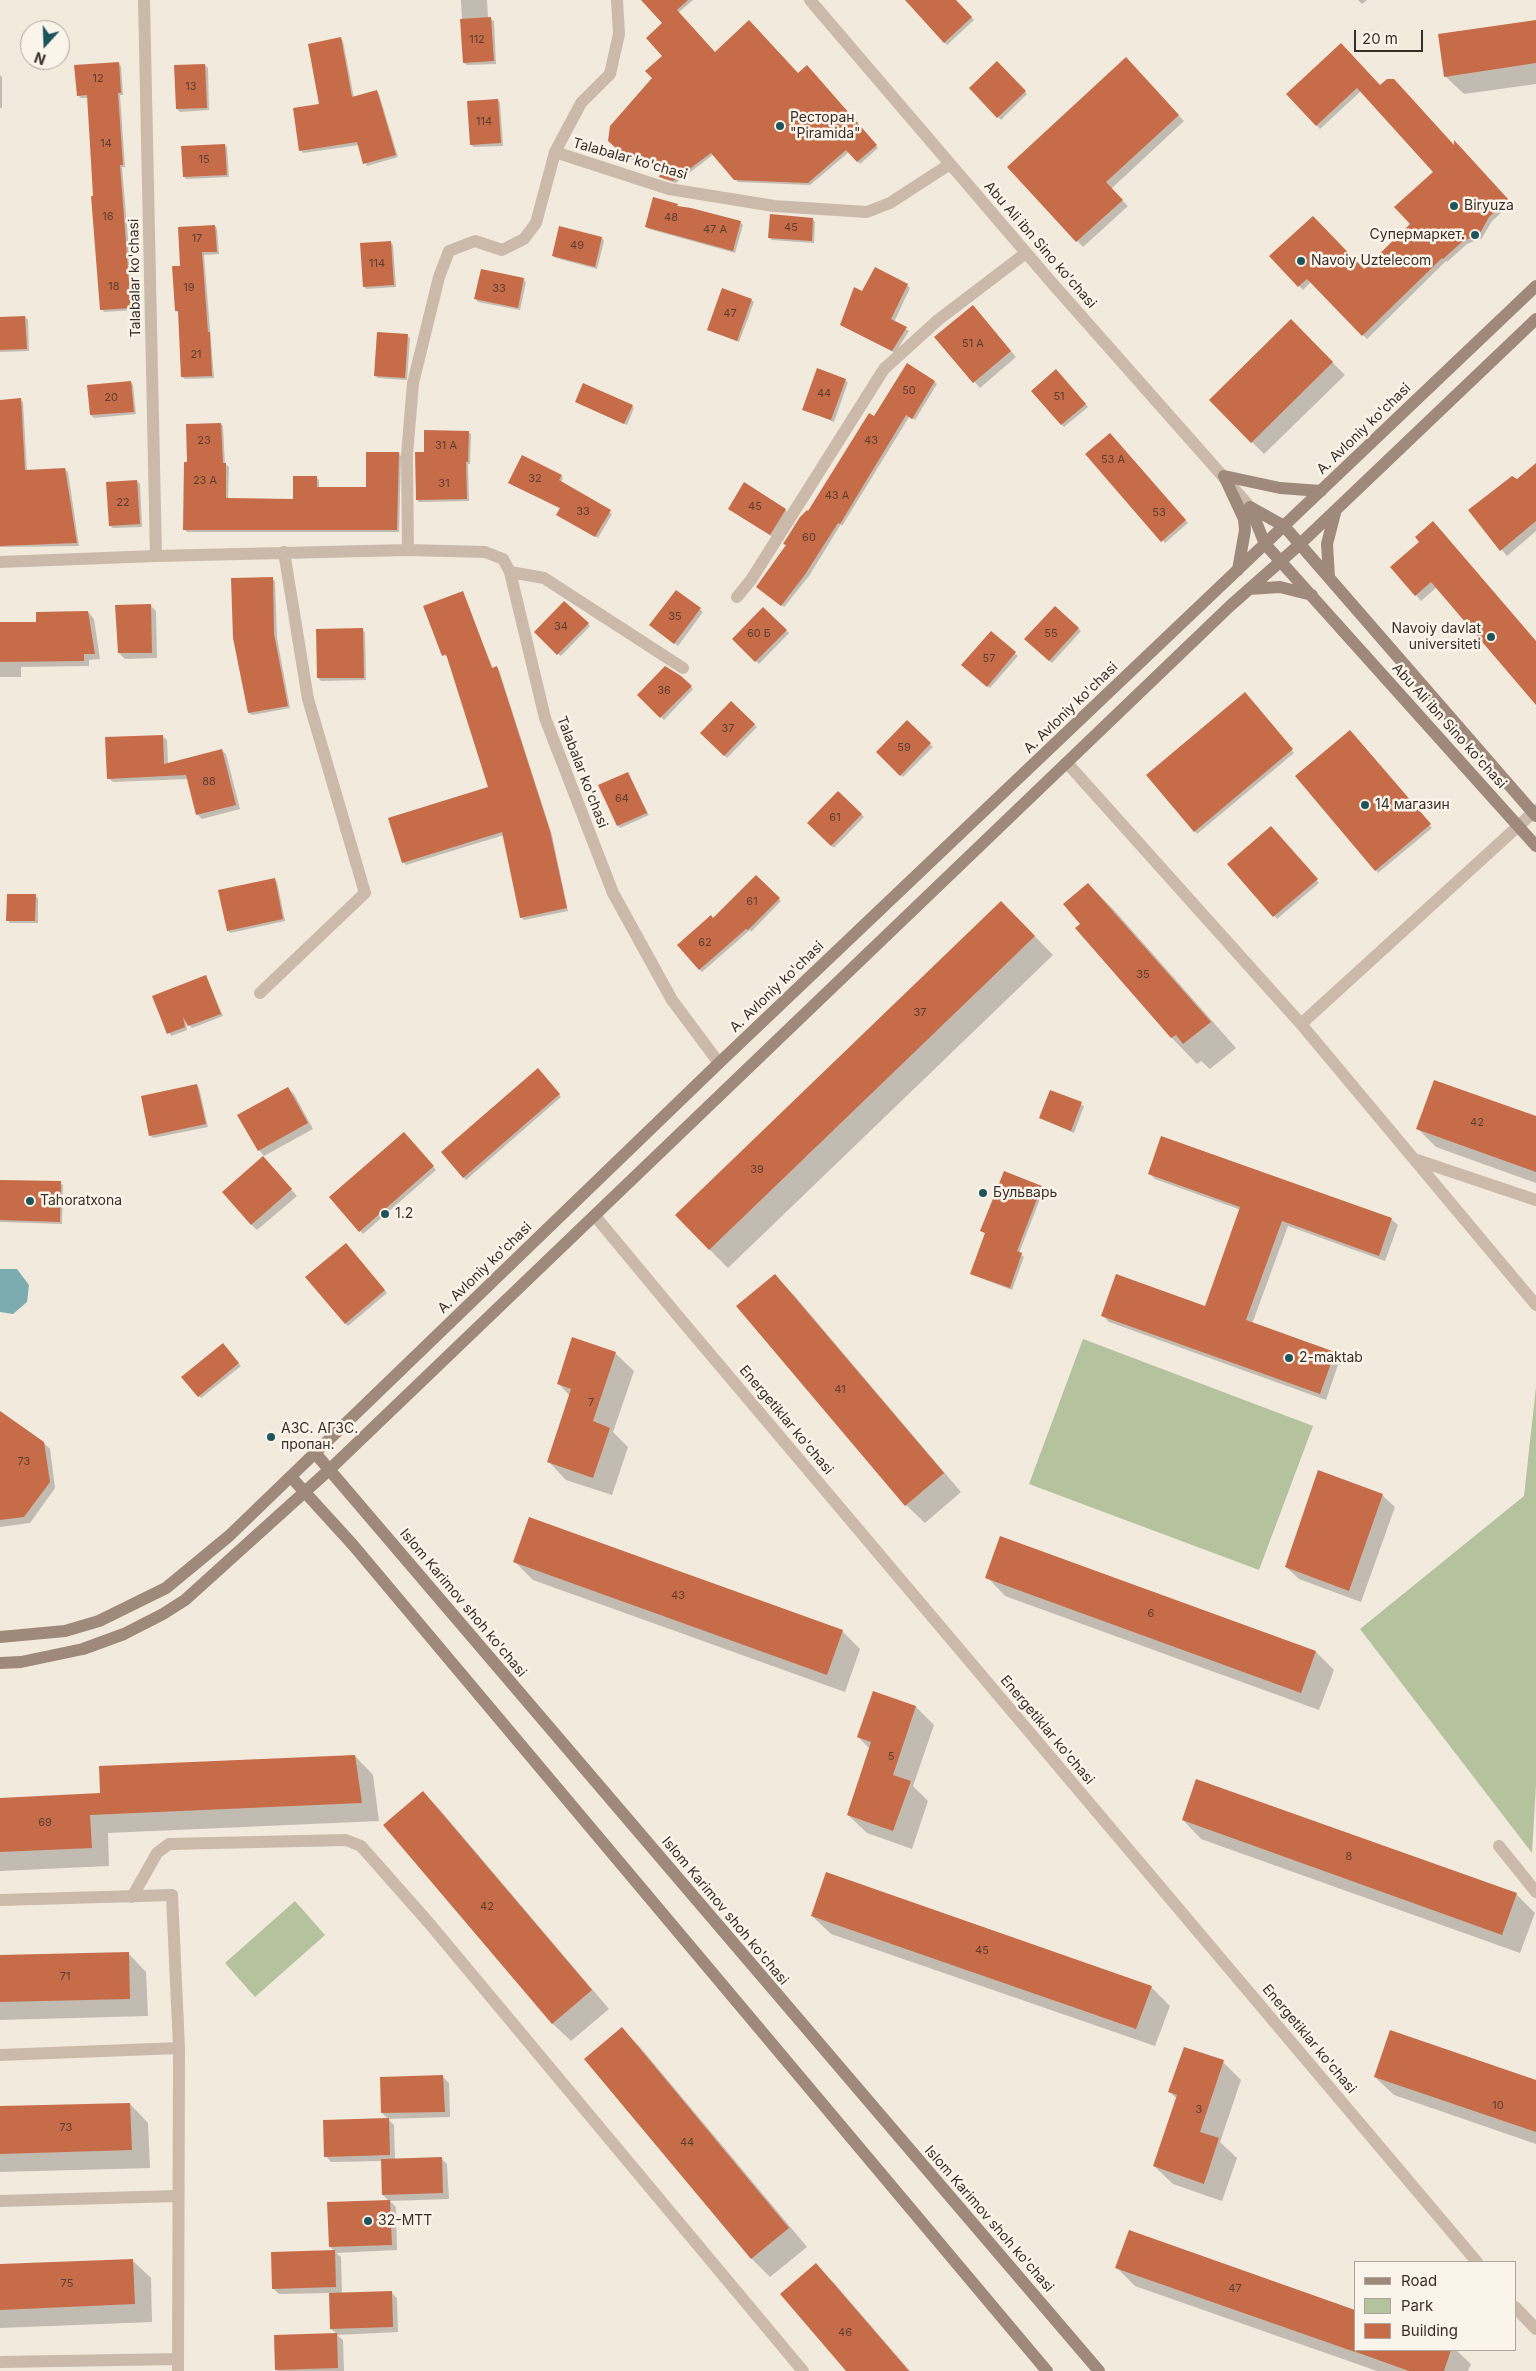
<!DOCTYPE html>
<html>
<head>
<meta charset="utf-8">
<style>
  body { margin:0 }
  #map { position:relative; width:1536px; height:2371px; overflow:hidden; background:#f3eade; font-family:Inter,sans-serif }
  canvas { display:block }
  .legend { position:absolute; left:1354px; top:2261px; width:162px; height:90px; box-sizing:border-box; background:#faf4ea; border:1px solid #aca59d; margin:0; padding:6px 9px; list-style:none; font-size:15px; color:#382f29 }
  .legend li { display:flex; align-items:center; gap:10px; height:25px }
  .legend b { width:25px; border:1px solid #aca59d }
  .north { position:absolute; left:20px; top:20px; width:50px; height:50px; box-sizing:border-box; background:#faf4ea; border:1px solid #aca59d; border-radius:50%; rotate:200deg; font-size:14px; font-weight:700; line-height:20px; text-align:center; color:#382f29 }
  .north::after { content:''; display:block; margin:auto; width:18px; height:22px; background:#1e545b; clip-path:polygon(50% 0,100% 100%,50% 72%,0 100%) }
  .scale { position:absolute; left:1354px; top:30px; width:69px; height:22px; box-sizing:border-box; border:2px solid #382f29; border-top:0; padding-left:6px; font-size:15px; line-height:18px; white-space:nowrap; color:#382f29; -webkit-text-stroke:4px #faf4ea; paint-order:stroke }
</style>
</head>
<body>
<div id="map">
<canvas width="1536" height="2371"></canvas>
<ul class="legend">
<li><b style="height:6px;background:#9f897a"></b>Road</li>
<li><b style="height:14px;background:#b4c29d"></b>Park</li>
<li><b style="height:14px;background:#c76c48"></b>Building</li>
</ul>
<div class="north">N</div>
<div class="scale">20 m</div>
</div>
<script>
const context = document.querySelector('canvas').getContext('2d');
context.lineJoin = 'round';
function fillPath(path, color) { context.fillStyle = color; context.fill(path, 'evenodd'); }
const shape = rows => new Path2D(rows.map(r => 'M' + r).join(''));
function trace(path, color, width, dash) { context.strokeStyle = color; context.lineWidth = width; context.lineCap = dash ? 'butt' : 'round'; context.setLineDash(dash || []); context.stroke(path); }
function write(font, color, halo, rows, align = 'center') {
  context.font = font + ' Inter,sans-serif'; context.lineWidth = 5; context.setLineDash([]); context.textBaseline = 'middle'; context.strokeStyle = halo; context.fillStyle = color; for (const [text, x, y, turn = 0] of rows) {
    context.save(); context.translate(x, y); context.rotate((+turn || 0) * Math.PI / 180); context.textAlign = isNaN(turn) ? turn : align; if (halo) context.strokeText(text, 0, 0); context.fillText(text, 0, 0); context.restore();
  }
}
fillPath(shape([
  [1083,1339,1313,1426,1259,1570,1029,1484],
  [1536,1387,1536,1785,1532,1853,1360,1629,1524,1496],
  [295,1901,325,1935,255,1997,225,1963]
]), '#b4c29d');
fillPath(shape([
  [0,1269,17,1269,29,1285,27,1302,13,1314,0,1312]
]), '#7cacb0');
fillPath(shape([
  [461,0,487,0,488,18,494,21,496,64,467,65,464,63],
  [643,0,693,0,678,13,715,54,798,74,807,67,878,148,860,164,849,152,810,185,738,182,714,154,676,183,663,179,661,174,645,160,631,160,609,140,654,78,664,56,664,23],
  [906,0,955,0,974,20,947,45],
  [1358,0,1367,0,1362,4],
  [1536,21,1536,84,1464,94,1445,76],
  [341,39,343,41,354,98,377,92,379,94,398,157,367,166,359,145,303,153,301,150,320,105],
  [1341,45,1381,87,1456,148,1455,143,1511,204,1492,221,1482,238,1467,244,1447,262,1446,261,1367,339,1311,282,1303,290,1271,256,1364,271,1412,224,1434,172,1361,91,1320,129,1288,94],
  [118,63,121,66,123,95,120,95,125,167,122,167,134,310,104,312,102,309,88,98,81,98,78,95],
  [997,63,1027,94,1001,120,970,88],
  [205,65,208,68,209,110,180,112,177,109],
  [1132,65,1184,121,1111,189,1128,206,1083,247,1009,168],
  [0,75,2,77,2,108,0,108],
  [498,100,500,103,503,146,474,147,471,145],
  [225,145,227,147,229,177,186,179,184,176],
  [677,205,680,208,740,222,743,225,735,253,649,229,646,227],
  [813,219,815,222,814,243,772,240,769,237],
  [215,226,217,229,219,254,204,255,214,378,185,379,182,377,179,313,176,310,181,267],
  [602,238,604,241,597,269,556,258,553,256],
  [390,242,393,245,396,287,366,289,364,286],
  [523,279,526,282,520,310,478,302,476,299],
  [907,285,910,288,894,322,909,331,895,353,841,325,863,293],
  [751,300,754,302,739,342,709,330],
  [979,313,1016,357,980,388,936,338],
  [25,317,28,320,29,351,0,352,0,319],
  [1291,321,1345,375,1264,454,1210,400],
  [407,335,410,338,407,380,378,378,375,376],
  [818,370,848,382,834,422,803,409],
  [1056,371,1088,407,1064,427,1033,391],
  [131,382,133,385,136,414,94,418,91,415],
  [935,382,937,384,915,420,909,417,842,526,841,524,809,576,784,607,760,589,809,513,875,418],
  [20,400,23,402,27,471,65,469,68,472,79,546,0,547,0,401],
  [577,402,632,406,634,408,627,425],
  [221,424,223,426,225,464,229,467,228,499,294,500,316,477,319,480,319,489,367,489,399,453,401,456,399,532,187,532,184,529,188,463],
  [468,432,471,434,470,464,468,464,469,501,419,502,417,500,425,453],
  [1110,434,1188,523,1165,543,1087,454],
  [1536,464,1536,531,1507,556,1469,510,1517,481],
  [561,476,563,478,561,483,612,514,598,538,559,515,561,509,509,483],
  [137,481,140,484,142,527,113,528,110,526],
  [785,510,788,512,773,537,732,511],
  [1421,542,1536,643,1536,704,1437,587,1421,601,1416,595],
  [272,578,275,581,277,638,290,708,252,715,249,713,234,638],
  [676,591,703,612,678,646,654,628],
  [462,592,493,669,497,668,499,670,552,835,568,911,524,920,521,917,504,835,406,865,403,862,489,788,448,657,443,655],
  [564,602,590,626,561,656,535,632],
  [150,605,156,611,157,658,125,659,119,653],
  [1055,608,1081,631,1052,663,1026,639],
  [763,609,789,633,759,664,733,639],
  [88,612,94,619,100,659,89,660,89,666,21,667,21,677,0,677,0,624,38,623],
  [362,630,365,632,366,680,321,681,318,678],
  [991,632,1018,656,990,688,963,665],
  [680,677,693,689,664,720,638,695],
  [1247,697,1294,753,1197,834,1195,831],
  [731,703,757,727,727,758,702,733],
  [907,722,933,747,903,777,878,752],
  [1353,734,1432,828,1378,873,1376,870],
  [162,736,167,740,168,764,221,750,226,754,240,809,202,819,197,814,188,779,113,782,108,778],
  [628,773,649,815,620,828,618,825],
  [838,793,864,817,834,848,809,823],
  [1271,827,1319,883,1277,919,1229,864],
  [756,877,781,901,751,932,750,930,702,972,679,945,714,920],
  [274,880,277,882,285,921,230,933,228,930],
  [1088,884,1114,910,1236,1048,1210,1069,1201,1061,1197,1064,1171,1037,1082,924],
  [35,896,38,898,38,923,10,923,8,920],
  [1001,902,1053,955,728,1268,709,1249],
  [206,976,223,1016,192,1028,185,1019,187,1030,171,1036,154,996],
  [538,1070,561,1097,466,1180,442,1153],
  [197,1085,199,1088,208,1127,153,1138,150,1135],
  [288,1088,294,1094,313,1129,264,1156,259,1150],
  [1051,1091,1084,1106,1074,1133,1040,1118],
  [1536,1117,1536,1183,1436,1147,1418,1129],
  [403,1133,436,1170,363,1234,330,1197],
  [1162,1137,1392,1220,1398,1225,1385,1261,1288,1226,1252,1324,1334,1353,1340,1359,1326,1400,1109,1322,1103,1316,1206,1308,1241,1210,1155,1179,1149,1173],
  [269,1164,297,1196,257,1230,251,1224],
  [0,1181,60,1183,63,1185,62,1224,0,1222],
  [1041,1187,1044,1189,1019,1253,1024,1257,1012,1290,975,1276,972,1274,986,1234,982,1231],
  [348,1247,387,1293,348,1326,346,1324],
  [774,1275,793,1294,961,1492,925,1523,906,1505,738,1306],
  [225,1347,241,1366,201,1398,199,1396],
  [615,1353,634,1371,613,1432,628,1447,612,1495,566,1480,548,1461,570,1396,558,1383],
  [0,1418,44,1443,50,1449,55,1488,30,1523,0,1527],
  [1382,1495,1395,1507,1361,1602,1299,1579,1286,1567],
  [515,1562,842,1631,860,1649,845,1692,533,1580],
  [987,1577,1316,1652,1334,1670,1319,1710,1005,1596],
  [873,1693,916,1707,934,1725,913,1786,928,1801,912,1849,867,1833,848,1815,870,1749,858,1737],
  [355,1756,373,1775,379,1821,108,1833,109,1866,0,1871,0,1799,101,1794],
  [423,1793,441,1811,609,2009,571,2041,552,2023],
  [1183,1820,1516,1894,1535,1913,1520,1953,1201,1839],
  [827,1873,1152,1988,1170,2006,1155,2046,831,1934,812,1916],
  [128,1953,146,1972,148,2016,0,2020,0,1957],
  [622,2029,640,2047,807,2247,770,2277,752,2259,586,2059],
  [1223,2062,1241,2080,1220,2142,1237,2158,1222,2201,1173,2184,1154,2166,1177,2099,1170,2092],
  [443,2077,449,2083,450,2117,388,2119,382,2113],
  [1375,2077,1536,2081,1536,2144,1394,2095],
  [130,2104,148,2123,150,2168,0,2172,0,2108],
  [388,2119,394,2125,395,2160,441,2158,447,2164,449,2199,389,2201,383,2195,382,2161,331,2162,326,2156],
  [390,2201,396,2207,397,2250,336,2253,341,2257,342,2293,391,2292,397,2298,398,2332,337,2335,343,2340,344,2371,278,2371,276,2369,337,2334,331,2329,330,2293,279,2294,273,2288,272,2253,335,2251,330,2247],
  [132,2260,151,2278,152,2322,0,2328,0,2265],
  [815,2265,834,2283,910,2371,848,2371],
  [1116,2267,1355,2350,1456,2350,1471,2364,1468,2371,1377,2371,1135,2286]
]), '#0003');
fillPath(shape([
  [641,0,688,0,677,10,715,52,749,20,798,73,807,65,877,145,857,162,846,150,808,183,734,180,711,153,673,181,659,177,660,174,641,158,627,158,608,141,610,126,652,78,645,71,662,56,646,38,662,23],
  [905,0,956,0,972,17,944,43],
  [491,17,494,61,463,63,460,19],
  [1536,20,1536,63,1444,77,1438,34],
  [341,37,352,97,377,90,396,155,363,164,357,142,299,151,293,108,319,104,308,44],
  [1341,43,1380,85,1387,79,1394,79,1454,145,1454,140,1508,199,1489,217,1479,235,1463,241,1443,259,1442,258,1362,336,1307,279,1298,287,1269,256,1313,216,1364,269,1410,224,1394,207,1433,172,1357,88,1316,126,1286,94],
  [1126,57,1179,115,1106,182,1123,200,1076,242,1007,167],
  [997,61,1026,91,997,118,969,88],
  [119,62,121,93,118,93,123,165,120,165,131,308,100,310,91,196,93,196,87,95,77,96,74,65],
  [205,64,207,108,176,109,174,65],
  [498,99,501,143,470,145,467,101],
  [225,144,227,175,183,177,181,146],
  [653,197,678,204,677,206,691,208,741,221,733,251,645,227],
  [770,214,813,218,812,241,768,238],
  [215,225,217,252,202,252,208,332,210,332,212,376,181,377,178,311,175,311,172,266,180,266,178,227],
  [559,226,602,237,595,267,552,256],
  [391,241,394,285,363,287,360,243],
  [875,267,908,284,891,319,907,327,892,351,840,325,854,287,862,291],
  [481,269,524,278,518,308,474,299],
  [722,288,752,299,737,341,707,330],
  [973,305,1011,351,973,383,934,337],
  [25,316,27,349,0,350,0,317],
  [1291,319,1333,362,1251,443,1209,400],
  [377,332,408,334,405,378,374,376],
  [907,363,935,381,912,419,906,415,840,524,838,523,806,573,781,606,756,587,786,545,783,544,800,517,807,510,808,511,869,413,874,416],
  [817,368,846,379,831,420,802,410],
  [1056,369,1086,404,1061,425,1031,391],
  [131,381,134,412,90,415,87,385],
  [583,383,633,405,624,424,575,402],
  [21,398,25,470,65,468,77,543,0,546,0,400],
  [221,423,223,463,226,463,226,498,293,499,293,476,317,476,317,487,366,487,366,452,399,452,397,530,183,530,184,462,187,462,186,424],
  [424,430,469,431,468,462,466,462,467,499,416,500,415,452,424,452],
  [1110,433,1186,520,1161,542,1085,454],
  [522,455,562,475,559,480,611,510,595,537,556,515,560,508,508,483],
  [1536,463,1536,521,1500,551,1468,510,1512,476,1517,479],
  [137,480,140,524,109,526,106,482],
  [744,482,786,509,770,535,728,509],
  [1433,521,1536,641,1536,705,1431,582,1415,596,1390,567,1419,542,1415,537],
  [273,577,274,634,288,706,248,713,233,638,231,578],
  [676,590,701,608,674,644,649,625],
  [463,591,492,668,497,666,550,831,567,908,520,918,502,832,402,863,388,818,488,787,446,654,442,656,423,606],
  [564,601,589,623,557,655,534,632],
  [151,604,152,653,118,653,115,605],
  [1055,606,1079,628,1049,661,1024,639],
  [763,607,787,630,755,662,732,639],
  [88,611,95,654,84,654,84,661,0,662,0,622,36,622,36,612],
  [363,628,364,678,317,678,316,629],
  [991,631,1016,652,987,687,961,665],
  [665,666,681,676,692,686,660,718,637,695],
  [1245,692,1293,749,1194,832,1146,775],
  [731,701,755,724,724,756,700,733],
  [907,720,931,743,900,776,876,752],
  [1350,730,1431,824,1375,871,1295,776],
  [163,735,164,764,222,749,236,805,196,815,186,775,107,779,105,737],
  [628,772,647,813,617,826,598,785],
  [838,791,862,814,831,846,807,823],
  [1271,826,1318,879,1273,917,1227,864],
  [756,875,780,898,748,930,746,929,699,970,677,945,711,915,713,918],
  [275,878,283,919,227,931,218,890],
  [1088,883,1211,1022,1183,1044,1176,1035,1171,1038,1075,928,1080,924,1063,904],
  [7,894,36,894,35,921,6,921],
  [1001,901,1035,936,709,1250,675,1215],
  [206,975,221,1014,188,1026,183,1017,185,1027,167,1034,152,996],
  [538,1068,560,1094,463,1178,441,1152],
  [1434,1080,1536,1116,1536,1172,1416,1129],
  [197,1084,206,1124,149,1136,141,1096],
  [288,1087,308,1123,258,1151,237,1115],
  [1050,1090,1082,1102,1071,1131,1039,1118],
  [404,1132,434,1166,359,1232,329,1197],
  [1161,1136,1392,1218,1379,1256,1282,1221,1246,1320,1335,1352,1320,1394,1101,1316,1116,1274,1205,1306,1240,1207,1148,1174],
  [263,1156,292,1189,251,1225,222,1192],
  [1004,1171,1042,1186,1017,1251,1022,1253,1010,1288,970,1274,985,1233,980,1231],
  [0,1180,61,1181,60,1222,0,1220],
  [346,1243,385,1290,345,1324,305,1277],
  [775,1274,944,1473,905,1506,736,1306],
  [572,1337,616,1352,593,1421,610,1428,593,1478,547,1462,571,1389,557,1384],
  [223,1343,239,1363,198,1397,181,1377],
  [0,1411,44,1442,50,1482,24,1517,0,1520],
  [1318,1470,1383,1494,1349,1591,1285,1567],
  [529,1517,843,1630,827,1675,513,1562],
  [1000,1536,1316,1651,1301,1693,985,1578],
  [873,1691,916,1706,893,1775,911,1781,893,1831,847,1815,871,1742,857,1737],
  [355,1755,362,1803,90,1815,92,1848,0,1852,0,1798,100,1793,99,1766],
  [1196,1779,1517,1893,1502,1935,1182,1820],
  [423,1791,592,1990,552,2024,383,1825],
  [826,1872,1152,1986,1136,2029,811,1916],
  [129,1952,130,1999,0,2002,0,1955],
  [622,2027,789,2228,751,2259,584,2059],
  [1390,2030,1536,2080,1536,2132,1374,2077],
  [1184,2047,1224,2060,1200,2132,1219,2138,1204,2184,1153,2166,1177,2095,1168,2092],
  [443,2075,445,2112,381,2113,380,2077],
  [130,2103,132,2150,0,2154,0,2106],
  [389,2118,390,2155,324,2157,323,2120],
  [442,2157,443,2193,382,2195,381,2159],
  [390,2200,392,2245,329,2247,327,2202],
  [1129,2230,1355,2310,1355,2352,1115,2268],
  [335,2250,336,2287,272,2289,271,2252],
  [133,2259,135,2304,0,2310,0,2264],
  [816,2263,909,2371,846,2371,780,2294],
  [392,2291,393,2327,330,2329,329,2293],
  [337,2333,338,2368,275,2370,274,2335],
  [1356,2350,1451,2350,1444,2371,1409,2371,1356,2352]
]), '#c76c48');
trace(shape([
  [144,0,156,556],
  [810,0,1052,283,1250,507],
  [555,152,581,103,610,74,619,34,617,0],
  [408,550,407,455,413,383,439,277,449,251,475,241,502,250,524,239,536,223,555,152,669,189,774,206,867,212,890,203,950,164],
  [0,562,156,556,408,550,485,552,503,559,510,572,545,718,613,893,672,1000,719,1063],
  [510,572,544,578,683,668],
  [737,597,751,580,884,369,938,320,1026,253],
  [1068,764,1301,1024,1536,1305],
  [260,993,365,893,308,699,284,552],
  [1301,1024,1536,810],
  [1417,1160,1536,1200],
  [595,1216,678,1316,1477,2262],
  [1499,1846,1536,1892],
  [132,1897,157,1853,169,1844,346,1840,361,1846,429,1923,803,2371],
  [0,1900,172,1895,179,2048,178,2371],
  [0,2055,179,2048],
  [0,2201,178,2196],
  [1515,2307,1536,2329],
  [0,2362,178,2359]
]), '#cbbaa9', 12);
trace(shape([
  [1250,507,1265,544,1536,846],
  [1250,507,1284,526,1536,816],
  [1238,570,1245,530,1244,519,1224,476,1280,488,1321,491],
  [1329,577,1327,544,1335,513],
  [1249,589,1280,587,1312,595],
  [315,1453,1099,2371],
  [291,1477,353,1545,1047,2371],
  [0,1637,65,1631,99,1621,166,1588,229,1536,719,1063,1536,286],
  [0,1663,21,1662,83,1649,124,1634,163,1614,185,1600,329,1470,1230,606,1299,545,1536,319]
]), '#9f897a', 12);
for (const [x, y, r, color] of [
  [780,126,5,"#1e545b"],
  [1454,206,5,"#1e545b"],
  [1475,235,5,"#1e545b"],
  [1301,261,5,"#1e545b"],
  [1491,637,5,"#1e545b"],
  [1365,805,5,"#1e545b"],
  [983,1193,5,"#1e545b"],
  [30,1201,5,"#1e545b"],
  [385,1214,5,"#1e545b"],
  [1289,1358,5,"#1e545b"],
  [271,1437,5,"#1e545b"],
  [368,2221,5,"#1e545b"]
]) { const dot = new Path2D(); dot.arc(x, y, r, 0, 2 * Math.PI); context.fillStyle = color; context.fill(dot); trace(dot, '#faf4ea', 2); }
write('11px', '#5c3e31', null, [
  ["112",477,40],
  ["12",98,79],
  ["13",191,87],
  ["114",484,122],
  ["14",106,144],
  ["15",204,160],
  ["16",108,217],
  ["48",671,218],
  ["45",791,228],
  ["47 А",715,230],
  ["17",197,239],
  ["49",577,246],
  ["114",377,264],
  ["18",114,287],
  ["19",189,288],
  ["33",499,289],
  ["47",730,314],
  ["51 А",973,344],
  ["21",196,355],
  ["50",909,391],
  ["44",824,394],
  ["51",1059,397],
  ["20",111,398],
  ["23",204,441],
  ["43",871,441],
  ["31 А",446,446],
  ["53 А",1113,460],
  ["32",535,479],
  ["23 А",205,481],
  ["31",444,484],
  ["43 А",837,496],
  ["22",123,503],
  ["45",755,507],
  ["33",583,512],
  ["53",1159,513],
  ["60",809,538],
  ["35",675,617],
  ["34",561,627],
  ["60 Б",759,634],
  ["55",1051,634],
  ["57",989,659],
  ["36",664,691],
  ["37",728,729],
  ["59",904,748],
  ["88",209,782],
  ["64",622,799],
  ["61",835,818],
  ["61",752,902],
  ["62",705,943],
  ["35",1143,975],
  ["37",920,1013],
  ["42",1477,1123],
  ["39",757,1170],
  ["41",840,1390],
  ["7",591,1403],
  ["73",24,1462],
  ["43",678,1596],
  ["6",1151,1614],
  ["5",891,1757],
  ["69",45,1823],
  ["8",1349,1857],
  ["42",487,1907],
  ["45",982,1951],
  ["71",65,1977],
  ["10",1498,2106],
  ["3",1199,2110],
  ["73",66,2128],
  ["44",687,2143],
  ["75",67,2284],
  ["47",1235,2289],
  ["46",845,2333]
]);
write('14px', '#382f29', '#faf4ea', [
  ["Ресторан",790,118],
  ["\"Piramida\"",790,134],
  ["Biryuza",1464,206],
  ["Супермаркет.",1465,235,"right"],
  ["Navoiy Uztelecom",1311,261],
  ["Navoiy davlat",1481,629,"right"],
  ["universiteti",1481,645,"right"],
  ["14 магазин",1375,805],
  ["Бульварь",993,1193],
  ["Tahoratxona",40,1201],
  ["1.2",395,1214],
  ["2-maktab",1299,1358],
  ["АЗС. АГЗС.",281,1429],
  ["пропан.",281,1445],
  ["32-MTT",378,2221]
], 'left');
write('14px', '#382f29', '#faf4ea', [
  ["Talabalar ko'chasi",630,159,16],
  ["Abu Ali ibn Sino ko'chasi",1040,245,49],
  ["Talabalar ko'chasi",135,278,-91],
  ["A. Avloniy ko'chasi",1364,429,-44],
  ["A. Avloniy ko'chasi",1071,708,-44],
  ["Abu Ali ibn Sino ko'chasi",1449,726,48],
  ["Talabalar ko'chasi",582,772,69],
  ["A. Avloniy ko'chasi",777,987,-44],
  ["A. Avloniy ko'chasi",485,1268,-44],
  ["Energetiklar ko'chasi",786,1420,50],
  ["Islom Karimov shoh ko'chasi",463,1603,50],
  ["Energetiklar ko'chasi",1047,1730,50],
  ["Islom Karimov shoh ko'chasi",725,1911,50],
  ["Energetiklar ko'chasi",1309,2039,50],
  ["Islom Karimov shoh ko'chasi",989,2219,49]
]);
</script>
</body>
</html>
